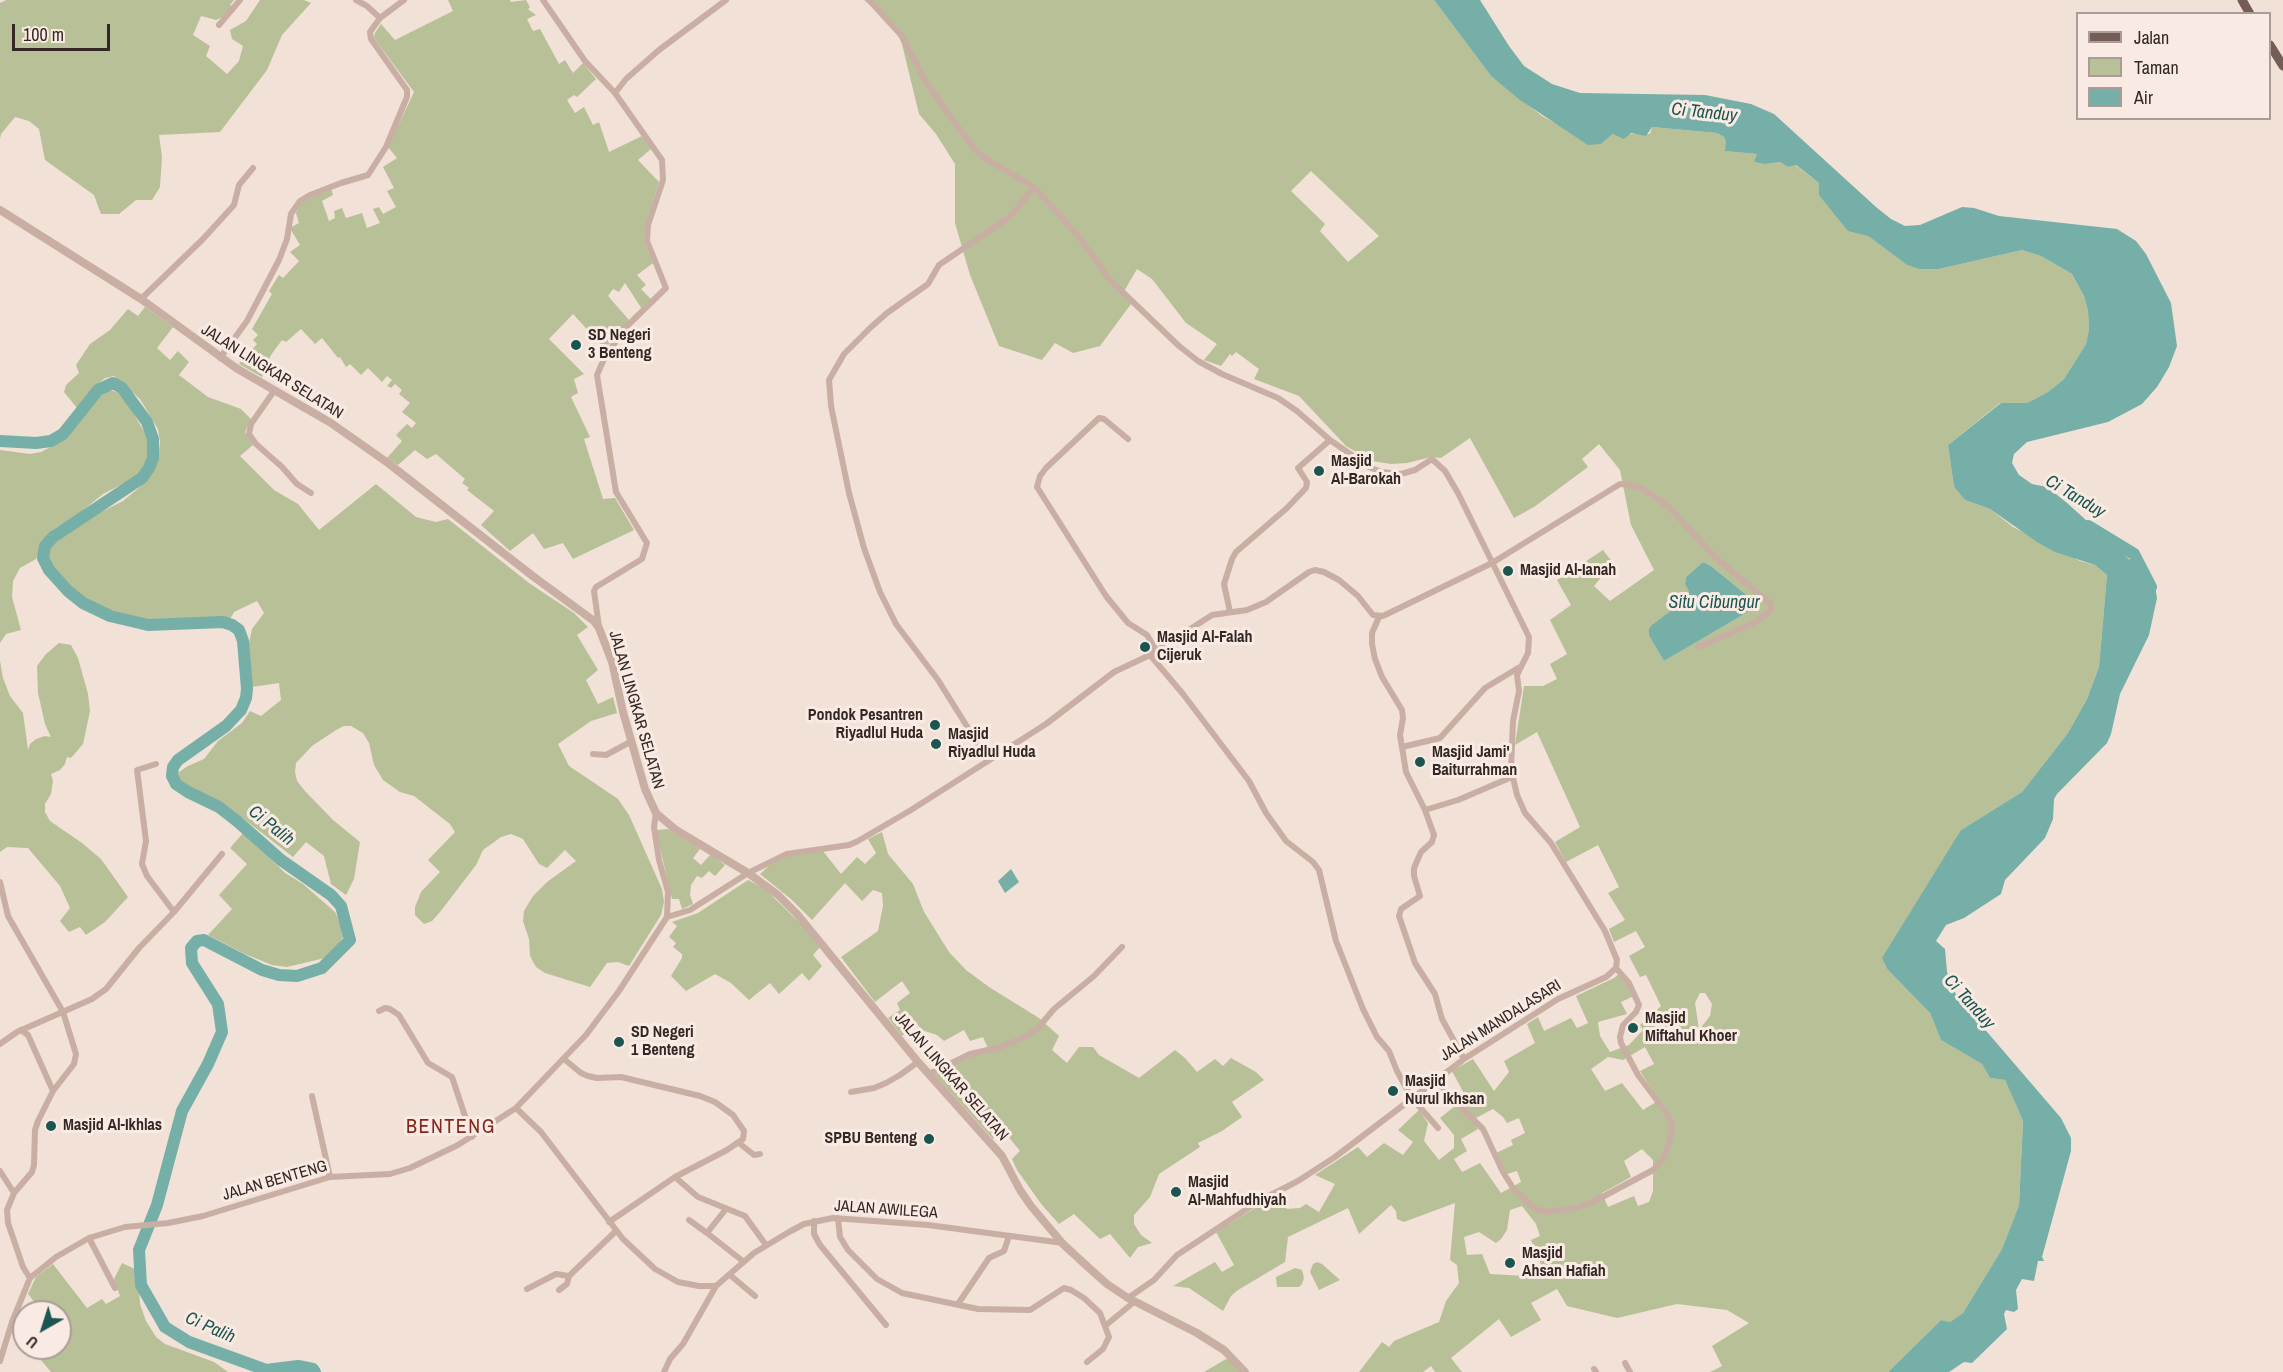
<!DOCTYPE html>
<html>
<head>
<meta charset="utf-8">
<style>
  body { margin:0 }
  #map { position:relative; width:2283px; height:1372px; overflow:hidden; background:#f1e1d7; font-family:"Archivo Narrow",sans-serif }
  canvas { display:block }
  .legend { position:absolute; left:2076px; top:12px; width:195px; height:108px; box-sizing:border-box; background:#f9ebe3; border:2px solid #aa9d97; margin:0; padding:8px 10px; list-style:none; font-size:18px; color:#342825 }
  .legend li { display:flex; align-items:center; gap:12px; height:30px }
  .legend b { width:30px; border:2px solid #aa9d97 }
  .north { position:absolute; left:12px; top:1300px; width:60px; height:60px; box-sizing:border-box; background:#f9ebe3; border:2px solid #aa9d97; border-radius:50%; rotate:219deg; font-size:16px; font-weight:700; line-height:24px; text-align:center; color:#342825 }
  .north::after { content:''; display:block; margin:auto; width:21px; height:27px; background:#1b5550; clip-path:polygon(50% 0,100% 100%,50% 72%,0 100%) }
  .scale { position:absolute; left:12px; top:24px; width:98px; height:27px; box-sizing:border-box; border:3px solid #342825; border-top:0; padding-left:8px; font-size:18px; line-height:21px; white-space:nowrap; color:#342825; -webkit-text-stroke:4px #f9ebe3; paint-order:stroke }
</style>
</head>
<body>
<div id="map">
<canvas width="2283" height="1372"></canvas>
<ul class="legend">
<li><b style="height:8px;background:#765c56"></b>Jalan</li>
<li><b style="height:16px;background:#b8c097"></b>Taman</li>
<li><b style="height:16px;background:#76aea8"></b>Air</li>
</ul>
<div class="north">U</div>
<div class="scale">100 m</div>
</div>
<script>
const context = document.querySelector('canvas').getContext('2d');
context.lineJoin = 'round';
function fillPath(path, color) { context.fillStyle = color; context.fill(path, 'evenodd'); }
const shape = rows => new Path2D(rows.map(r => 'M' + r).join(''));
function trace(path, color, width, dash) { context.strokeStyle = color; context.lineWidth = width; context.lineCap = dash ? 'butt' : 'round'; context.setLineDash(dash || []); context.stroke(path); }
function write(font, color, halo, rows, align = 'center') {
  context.font = font + ' "Archivo Narrow",sans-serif'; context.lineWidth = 6; context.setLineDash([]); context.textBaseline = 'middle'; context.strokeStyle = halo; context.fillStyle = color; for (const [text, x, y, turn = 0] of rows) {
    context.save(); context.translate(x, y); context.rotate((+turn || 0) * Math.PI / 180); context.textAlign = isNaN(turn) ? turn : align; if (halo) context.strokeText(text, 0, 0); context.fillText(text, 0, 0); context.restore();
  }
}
fillPath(shape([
  [6,0,234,0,230,5,235,11,216,20,201,16,193,35,210,46,206,56,227,74,239,61,243,46,232,39,230,30,246,21,260,0,304,0,311,3,282,35,267,70,220,132,159,135,162,157,160,187,152,200,136,200,119,214,101,214,94,195,45,160,39,129,29,121,15,117,1,134,0,139,0,3],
  [448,0,510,0,511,2,526,0,530,7,528,9,536,15,527,19,533,31,540,29,559,64,565,60,573,73,583,63,596,79,577,97,574,95,567,100,575,113,584,107,593,125,599,122,609,152,642,136,651,149,638,160,659,182,646,223,644,241,653,263,637,275,646,285,641,289,651,299,642,309,625,283,619,292,613,289,608,296,629,320,605,349,573,314,549,339,584,374,574,379,578,393,571,397,590,437,584,439,603,499,615,498,634,530,573,559,563,543,544,549,533,533,510,551,481,525,494,511,467,490,469,488,462,483,465,479,436,454,427,459,415,450,398,465,387,458,402,441,396,435,407,424,412,428,416,423,402,412,410,403,399,394,402,390,395,384,391,388,387,386,392,380,387,376,382,382,368,368,361,375,350,364,346,367,340,357,338,358,322,338,315,344,301,329,286,342,282,340,271,355,262,377,239,364,257,344,253,340,258,335,252,329,272,294,269,291,279,275,283,278,299,261,290,252,300,245,290,228,299,223,296,213,302,202,331,188,333,195,322,201,329,221,335,218,334,211,342,208,346,218,362,213,367,228,380,223,373,209,379,207,383,214,396,207,387,191,394,188,383,167,397,158,388,147,414,92,374,38,375,33,381,24,395,40,453,11],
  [864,0,1434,0,1491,76,1542,116,1566,129,1601,144,1613,134,1650,134,1652,127,1717,133,1724,137,1726,142,1726,151,1757,154,1755,162,1765,164,1780,162,1788,167,1795,165,1819,183,1868,236,1907,265,1939,269,2022,250,2041,256,2072,274,2084,296,2088,311,2089,329,2086,344,2064,379,2048,392,2027,403,2000,403,1948,445,1954,487,1965,500,1990,509,2013,527,2080,561,2095,565,2107,575,2099,667,2087,699,2068,733,2022,792,1961,830,1888,970,1930,1013,1941,1040,1982,1064,1990,1078,2005,1080,2023,1121,2019,1205,2002,1249,1963,1313,1950,1322,1941,1320,1888,1372,1710,1372,1722,1366,1712,1346,1749,1323,1727,1310,1677,1304,1617,1318,1567,1306,1557,1289,1531,1303,1541,1320,1511,1337,1499,1319,1451,1358,1462,1372,1435,1372,1431,1366,1423,1372,1359,1372,1382,1342,1389,1347,1394,1341,1439,1322,1446,1301,1459,1283,1457,1265,1450,1260,1455,1203,1404,1222,1397,1219,1396,1211,1391,1205,1359,1234,1348,1208,1288,1237,1285,1262,1238,1290,1231,1296,1223,1311,1189,1288,1173,1286,1215,1262,1222,1272,1234,1265,1216,1232,1276,1195,1287,1209,1300,1208,1306,1204,1319,1212,1335,1184,1315,1175,1358,1147,1367,1157,1384,1143,1403,1155,1413,1142,1398,1130,1419,1110,1428,1123,1424,1141,1439,1160,1454,1148,1454,1135,1440,1118,1466,1097,1452,1071,1473,1059,1494,1091,1509,1072,1504,1061,1535,1043,1527,1024,1538,1017,1544,1031,1571,1018,1577,1028,1588,1023,1576,996,1614,978,1620,973,1634,996,1621,1002,1627,1014,1598,1022,1600,1036,1610,1052,1629,1045,1643,1030,1640,1025,1661,1006,1646,975,1640,977,1629,956,1645,947,1636,931,1614,942,1609,929,1625,920,1608,893,1619,887,1598,845,1566,862,1555,842,1580,827,1537,732,1515,745,1524,686,1543,686,1557,679,1550,664,1567,654,1550,620,1571,605,1557,580,1603,550,1613,563,1594,586,1610,601,1654,570,1631,525,1620,470,1599,444,1582,459,1588,467,1534,507,1514,518,1470,438,1441,458,1431,457,1407,463,1391,464,1372,461,1346,446,1299,396,1254,379,1259,369,1236,352,1232,356,1230,354,1221,366,1204,360,1217,344,1186,323,1152,279,1137,269,1122,295,1131,304,1100,346,1073,353,1055,343,1042,360,999,346,970,275,955,223,955,164,936,134,919,114,901,40,886,19],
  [1311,171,1379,236,1348,262,1320,231,1325,224,1291,191],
  [1703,562,1711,566,1754,601,1753,609,1664,661,1649,633,1688,598,1689,592,1685,584,1686,577],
  [1700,993,1705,993,1712,1004,1710,1016,1699,1030,1695,1003],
  [1645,1047,1654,1064,1640,1071,1659,1100,1643,1110,1622,1083,1605,1091,1591,1069,1608,1057,1623,1060],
  [1493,1109,1503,1117,1507,1123,1519,1118,1525,1133,1511,1140,1513,1145,1496,1153,1507,1174,1517,1171,1521,1182,1501,1193,1480,1163,1462,1172,1454,1159,1467,1151,1461,1139,1478,1129,1472,1120],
  [1642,1149,1653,1160,1653,1191,1649,1202,1638,1206,1634,1196,1608,1207,1602,1193,1631,1177,1624,1161],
  [1522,1206,1536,1224,1540,1236,1531,1240,1543,1269,1525,1276,1490,1274,1482,1254,1467,1255,1464,1237,1479,1232,1496,1243,1501,1239,1507,1230,1510,1210],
  [145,307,173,327,157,348,170,360,178,351,189,362,179,375,208,397,241,409,251,419,245,432,253,445,240,456,274,490,298,504,319,530,376,484,416,517,436,522,448,519,529,583,574,613,588,627,577,635,598,670,586,680,598,704,613,697,617,713,591,721,558,744,569,766,618,799,629,815,662,889,664,902,661,915,629,966,618,962,607,963,590,987,545,973,536,967,530,956,529,939,523,921,524,911,533,896,547,882,576,861,565,850,547,868,539,864,523,839,511,834,501,837,483,850,476,865,440,912,432,921,424,924,415,915,415,907,421,892,440,872,428,860,455,832,450,824,414,796,400,792,383,780,374,765,369,743,363,733,351,726,344,726,336,730,312,746,296,763,295,772,297,781,305,791,333,820,360,842,354,879,346,895,331,884,324,856,306,842,293,857,222,802,190,790,177,777,179,772,188,766,204,759,218,741,242,723,250,711,261,716,281,700,279,683,252,687,249,643,252,629,264,613,257,601,234,612,230,619,212,617,149,621,127,617,109,612,78,595,53,568,48,556,50,548,55,541,95,515,123,501,140,487,152,471,158,459,160,442,158,429,140,399,114,376,105,378,99,383,77,408,64,392,66,385,79,373,76,365,90,344,110,330,128,309,138,316],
  [109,390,117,392,128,404,149,440,150,456,147,463,141,473,134,478,103,494,76,516,55,528,45,539,36,559,20,568,13,581,12,597,21,630,6,634,0,643,0,650,0,450,30,454,41,452,58,443,68,434,99,397],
  [59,643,71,645,78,658,88,694,90,711,83,744,71,758,67,757,65,764,60,770,51,774,53,781,51,794,45,804,45,812,50,821,82,843,101,859,128,897,105,922,86,935,80,927,69,932,60,921,70,908,60,886,28,848,7,847,0,852,0,661,3,678,10,696,23,713,28,750,30,744,36,739,45,736,51,737,45,724,38,693,37,666,46,654],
  [668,829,700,849,693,858,701,865,711,854,725,865,715,876,709,871,702,878,697,876,691,885,690,895,693,904,682,909,679,899,672,899,657,835,657,830],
  [244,832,285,873,303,884,335,912,342,926,343,937,337,946,325,958,287,967,272,965,245,954,208,935,232,909,219,895,247,864,230,848],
  [882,832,888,854,913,884,924,912,949,952,966,970,989,987,1039,1018,1059,1036,1052,1050,1067,1063,1079,1047,1093,1047,1099,1055,1139,1078,1175,1050,1185,1058,1197,1072,1215,1059,1223,1066,1231,1058,1256,1072,1264,1080,1232,1102,1242,1117,1222,1131,1198,1143,1200,1147,1159,1174,1150,1197,1134,1215,1134,1224,1141,1235,1152,1243,1138,1247,1130,1258,1110,1234,1100,1239,1074,1214,1059,1224,1042,1205,1017,1170,1012,1159,1020,1151,1003,1130,993,1139,934,1074,972,1056,989,1051,983,1037,970,1041,964,1030,944,1041,937,1035,922,1030,917,1024,902,1036,888,1018,900,1010,897,1003,910,993,902,981,875,1002,841,957,878,931,883,906,882,893,873,890,862,901,845,883,812,920,792,900,760,874,770,865,789,856,823,851,841,874,857,857,865,864,876,853,868,839],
  [748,880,765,889,806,929,820,947,813,955,822,966,809,981,802,973,779,994,770,983,749,1000,731,983,715,974,686,991,671,976,682,958,682,954,673,947,676,943,669,937,677,926,672,922,698,913],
  [1317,1262,1322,1264,1340,1280,1319,1290,1310,1272,1313,1264],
  [122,1263,135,1269,138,1277,140,1304,146,1321,156,1337,165,1344,214,1362,228,1372,51,1372,36,1354,43,1348,60,1348,60,1312,42,1312,28,1294,36,1277,53,1264,87,1308,102,1299,106,1304,120,1296,114,1279],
  [1295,1268,1302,1270,1304,1278,1302,1284,1299,1287,1277,1287,1276,1277],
  [1226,1359,1232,1361,1241,1372,1204,1372]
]), '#b8c097');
fillPath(shape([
  [1434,0,1480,0,1509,46,1524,66,1552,84,1580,93,1705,95,1751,104,1774,114,1876,207,1891,219,1905,226,1920,225,1962,207,1974,208,1999,216,2117,229,2136,241,2146,254,2171,303,2177,346,2169,367,2157,387,2142,404,2108,422,2027,442,2014,454,2012,463,2019,475,2032,484,2047,487,2066,502,2150,578,2155,586,2157,598,2149,635,2120,694,2111,734,2107,743,2057,794,2054,799,2053,819,2045,838,2005,880,2001,894,1964,918,1946,925,1936,941,1945,949,1947,972,1957,997,2061,1118,2071,1138,2071,1151,2042,1257,2044,1261,2038,1261,2034,1281,2022,1279,2016,1290,2018,1309,2014,1312,2006,1310,2004,1314,2007,1329,1972,1363,1964,1362,1949,1372,1888,1372,1941,1320,1950,1322,1963,1313,2002,1249,2019,1205,2023,1121,2005,1080,1990,1078,1982,1064,1941,1040,1930,1013,1888,970,1882,958,1961,830,2022,792,2068,733,2087,699,2099,667,2107,575,2095,565,2055,552,2037,542,1990,509,1965,500,1954,487,1948,445,2001,403,2027,403,2048,392,2064,379,2086,344,2089,329,2088,311,2084,296,2072,274,2041,256,2022,250,1939,269,1920,269,1907,265,1868,236,1848,231,1819,195,1819,183,1796,165,1788,167,1780,162,1765,164,1754,162,1757,154,1725,151,1726,142,1724,137,1717,133,1652,127,1646,136,1631,133,1624,139,1613,134,1601,144,1588,145,1520,100,1491,76],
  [1703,562,1711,566,1754,601,1753,609,1664,661,1649,635,1649,629,1652,625,1688,598,1689,592,1685,584,1686,577],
  [1011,869,1019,882,1005,893,998,881]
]), '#76aea8');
trace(shape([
  [0,441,36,443,51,441,63,434,98,390,113,383,122,388,147,422,153,439,153,458,149,468,142,478,53,537,45,546,43,558,49,570,68,591,83,603,110,616,148,625,223,622,232,625,239,630,243,641,247,689,246,698,241,710,226,726,178,760,173,767,172,776,176,784,188,792,219,807,237,821,281,860,331,895,341,906,350,940,322,968,297,976,279,975,262,970,204,940,197,941,191,948,192,963,218,1004,222,1032,208,1064,182,1111,157,1205,139,1250,141,1285,165,1327,189,1342,266,1370,298,1366,313,1369,315,1372],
  [2088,526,2134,554,2151,587]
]), '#76aea8', 12);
trace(shape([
  [356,0,367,6,380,18],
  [543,0,585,61,615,93],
  [869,0,901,35,927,84,974,149,991,162,1034,187,1080,238,1109,279,1179,346,1198,361,1222,374,1278,398,1297,411,1330,440,1369,467,1381,472,1401,474,1415,470,1432,459,1445,471,1458,493,1529,637,1528,653,1517,675,1519,691,1513,721,1511,769,1517,795,1525,813,1551,843,1605,931,1617,960,1616,968,1606,977,1558,999,1464,1059,1335,1157,1298,1181,1259,1201,1177,1255,1154,1280,1128,1298],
  [219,25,240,0],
  [141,299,203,239,234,205,239,185,253,168],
  [220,358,247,321,279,260,287,239,291,214,300,201,310,195,341,183,368,175,386,147,407,97,407,90,371,39,370,32,380,18,404,0],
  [274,391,251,424,249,434,256,444,282,467,297,484,311,493],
  [1128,439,1104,419,1099,418,1046,468,1040,476,1037,487,1106,596,1128,623,1147,635,1156,650],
  [1230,612,1224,584,1232,559,1236,552,1287,508,1306,488,1307,482,1298,468,1330,440],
  [1379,617,1372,633,1372,644,1375,659,1382,677,1402,710,1403,718,1400,735,1406,772,1425,810,1434,835,1432,842,1421,852,1414,868,1414,876,1420,896,1401,909,1399,916,1415,963,1435,994,1442,1019,1464,1059],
  [599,627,594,591,596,587,642,559,647,543,616,492,597,375,604,359,624,329,666,288,647,241,648,225,663,180,662,160,615,93,626,79,659,50,726,0],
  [1150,655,1183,694,1249,781,1266,813,1286,841,1313,862,1319,870,1336,941,1363,1009,1377,1037,1389,1051,1397,1071,1411,1097,1438,1128],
  [1402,747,1440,738,1485,688,1518,668],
  [593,754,606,755,632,741],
  [988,760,938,680,896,624,880,592,864,548,849,493,831,406,829,380,844,354,870,328,887,313,928,284,939,265,1011,216,1034,187],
  [1425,810,1458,800,1512,777],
  [0,882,8,916,63,1012,76,1054,74,1064,53,1091,38,1121,35,1130,34,1165,32,1172,14,1193,7,1210,8,1223,23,1267,30,1278],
  [174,912,222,854],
  [667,917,690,910,748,873,787,854,849,845,858,841,911,810,1046,724,1114,672,1150,655,1212,615,1247,610,1266,602,1309,572,1315,570,1324,572,1339,580,1358,596,1373,615,1383,616,1492,563,1620,484,1630,485,1643,489,1668,506,1716,558,1771,604,1771,610,1754,623,1698,647],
  [379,1011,385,1008,390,1009,399,1015,428,1063,452,1077,472,1137],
  [21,1030,28,1035,53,1091],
  [0,1044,17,1032,92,999,106,989,139,948,174,912,147,876,142,864,146,841,137,770,156,764],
  [564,1059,581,1073,588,1076,597,1078,621,1077,700,1096,715,1102,733,1115,744,1131,743,1139,727,1150,675,1177],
  [929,1074,970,1054,1001,1047,1027,1036,1038,1028,1054,1009,1094,976,1122,947],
  [1434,1081,1483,1129,1503,1172,1513,1188,1535,1209,1546,1212,1576,1208,1593,1202,1653,1170,1664,1158,1671,1135,1672,1125,1668,1115,1638,1075,1621,1043,1620,1037,1623,1025,1636,1012,1639,1005,1629,983,1616,968],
  [851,1092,874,1088,886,1083,900,1075,918,1062],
  [312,1096,330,1177],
  [516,1108,541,1132,623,1239,655,1269,678,1282,699,1286,716,1286,754,1253,789,1232,804,1224,833,1218,928,1225,1063,1243],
  [739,1143,754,1155,760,1154],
  [0,1171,14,1193],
  [726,1209,707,1233,744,1262],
  [838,1218,840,1237,848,1250,877,1279,902,1293,978,1309,1030,1310,1064,1288,1071,1290,1084,1298,1100,1313,1109,1337,1103,1349,1087,1362],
  [689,1220,707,1233],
  [814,1221,814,1234,820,1245,886,1325],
  [609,1222,675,1177,698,1197,745,1216,766,1245],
  [89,1238,115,1288],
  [730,1275,755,1296],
  [527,1289,556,1274,569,1276,616,1231],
  [559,1290,567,1284,569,1276],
  [958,1304,989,1258,1004,1251,1009,1236],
  [1105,1326,1134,1302],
  [0,1361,12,1322,30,1278,56,1257,89,1238,125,1227,168,1223,203,1216,330,1177,390,1174,410,1168,458,1145,516,1108,586,1035,619,991,667,917,668,892,659,860,654,827,656,813],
  [1625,1363,1630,1372],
  [1594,1369,1596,1372],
  [664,1372,670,1359,683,1344,716,1286]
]), '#c9afa3', 6);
trace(shape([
  [0,210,141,299,236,368,331,423,388,463,534,577,594,621,599,628,612,662,623,712,645,789,656,813,676,830,748,873,778,895,797,914,918,1062,1002,1156,1020,1190,1031,1206,1063,1244,1089,1268,1107,1284,1128,1298,1197,1333,1224,1350,1245,1372]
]), '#c9afa3', 8);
trace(shape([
  [2242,0,2250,14],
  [2270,45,2283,66]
]), '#765c56', 9);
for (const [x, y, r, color] of [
  [576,345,6,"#1b5550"],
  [1319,471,6,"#1b5550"],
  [1508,571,6,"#1b5550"],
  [1145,647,6,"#1b5550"],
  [935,725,6,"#1b5550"],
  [936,744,6,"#1b5550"],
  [1420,762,6,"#1b5550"],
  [1633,1028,6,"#1b5550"],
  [619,1042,6,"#1b5550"],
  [1393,1091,6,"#1b5550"],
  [51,1126,6,"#1b5550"],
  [929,1139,6,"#1b5550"],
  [1176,1192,6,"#1b5550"],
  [1510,1263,6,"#1b5550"]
]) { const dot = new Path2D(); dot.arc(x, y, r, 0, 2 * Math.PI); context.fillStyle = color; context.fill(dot); trace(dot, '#f9ebe3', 2); }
write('bold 16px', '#342825', '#f9ebe3', [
  ["SD Negeri",588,336],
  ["3 Benteng",588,354],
  ["Masjid",1331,462],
  ["Al-Barokah",1331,480],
  ["Masjid Al-Ianah",1520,571],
  ["Masjid Al-Falah",1157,638],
  ["Cijeruk",1157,656],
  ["Pondok Pesantren",923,716,"right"],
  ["Riyadlul Huda",923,734,"right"],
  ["Masjid",948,735],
  ["Riyadlul Huda",948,753],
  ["Masjid Jami'",1432,753],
  ["Baiturrahman",1432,771],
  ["Masjid",1645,1019],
  ["Miftahul Khoer",1645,1037],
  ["SD Negeri",631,1033],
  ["1 Benteng",631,1051],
  ["Masjid",1405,1082],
  ["Nurul Ikhsan",1405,1100],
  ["Masjid Al-Ikhlas",63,1126],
  ["SPBU Benteng",917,1139,"right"],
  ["Masjid",1188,1183],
  ["Al-Mahfudhiyah",1188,1201],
  ["Masjid",1522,1254],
  ["Ahsan Hafiah",1522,1272]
], 'left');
write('16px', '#342825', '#f9ebe3', [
  ["JALAN LINGKAR SELATAN",272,372,32],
  ["JALAN LINGKAR SELATAN",636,710,74],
  ["JALAN MANDALASARI",1501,1021,-32],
  ["JALAN LINGKAR SELATAN",951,1077,49],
  ["JALAN BENTENG",275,1181,-16],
  ["JALAN AWILEGA",886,1210,4]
]);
write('italic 18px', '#1b5550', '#f9ebe3', [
  ["Ci Tanduy",1704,113,6],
  ["Ci Tanduy",2075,497,31],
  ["Situ Cibungur",1714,603],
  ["Ci Palih",271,826,39],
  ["Ci Tanduy",1969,1002,48],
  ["Ci Palih",210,1328,24]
]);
context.letterSpacing = '1.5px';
write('20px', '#83271e', '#f9ebe3', [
  ["BENTENG",451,1128]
]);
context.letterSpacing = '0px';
</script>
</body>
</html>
